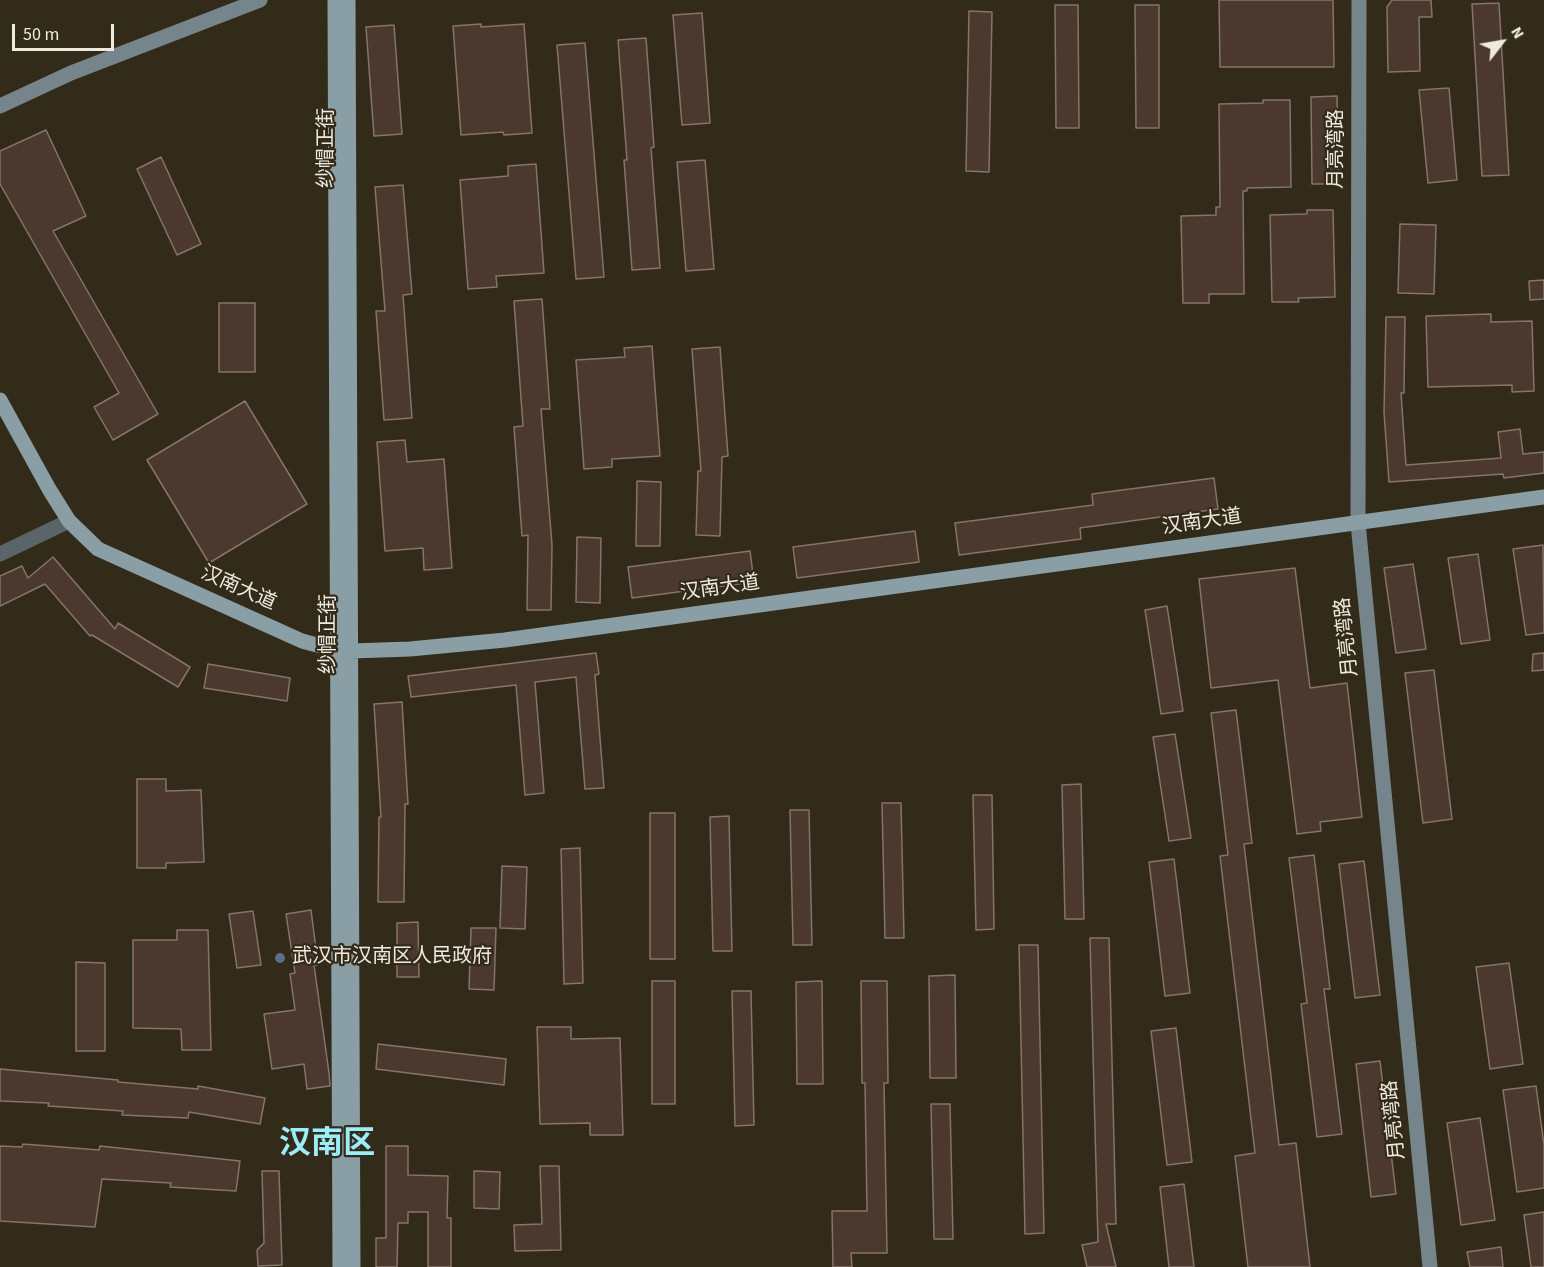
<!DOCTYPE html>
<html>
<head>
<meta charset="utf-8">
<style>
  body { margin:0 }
  #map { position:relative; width:1544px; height:1267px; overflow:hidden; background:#322b1a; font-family:"Source Sans 3",sans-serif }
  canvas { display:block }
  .north { position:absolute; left:1472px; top:12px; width:60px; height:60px; -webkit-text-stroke:4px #322b1a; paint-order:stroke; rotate:59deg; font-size:16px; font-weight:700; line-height:24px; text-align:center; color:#efeadf }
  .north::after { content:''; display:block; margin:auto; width:21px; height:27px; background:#efeadf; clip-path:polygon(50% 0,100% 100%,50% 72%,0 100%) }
  .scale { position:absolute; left:12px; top:24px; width:102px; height:27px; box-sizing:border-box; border:3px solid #efeadf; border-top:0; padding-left:8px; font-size:18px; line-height:21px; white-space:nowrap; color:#efeadf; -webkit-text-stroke:4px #322b1a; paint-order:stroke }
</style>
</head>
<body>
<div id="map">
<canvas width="1544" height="1267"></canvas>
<div class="north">N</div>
<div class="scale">50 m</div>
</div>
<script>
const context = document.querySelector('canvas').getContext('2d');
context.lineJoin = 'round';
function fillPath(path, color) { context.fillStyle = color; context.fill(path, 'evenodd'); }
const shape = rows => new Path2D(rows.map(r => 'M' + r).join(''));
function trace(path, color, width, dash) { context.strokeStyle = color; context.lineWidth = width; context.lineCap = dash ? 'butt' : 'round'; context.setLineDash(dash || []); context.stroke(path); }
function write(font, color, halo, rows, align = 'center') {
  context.font = font + ' "Source Sans 3","Noto Sans SC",sans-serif'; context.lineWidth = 4.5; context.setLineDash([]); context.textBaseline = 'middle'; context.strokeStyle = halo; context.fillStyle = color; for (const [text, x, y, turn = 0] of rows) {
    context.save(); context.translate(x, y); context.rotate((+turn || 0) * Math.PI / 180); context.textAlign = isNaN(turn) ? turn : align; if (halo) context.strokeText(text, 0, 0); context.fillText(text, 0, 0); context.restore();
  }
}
const building = shape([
  [1219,0,1333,0,1334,67,1220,67,1219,0],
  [1392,0,1431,0,1432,17,1419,17,1420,71,1388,72,1387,7,1392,0],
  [1499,3,1509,175,1482,176,1472,4,1499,3],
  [1055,5,1078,5,1079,128,1056,128,1055,5],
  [1135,5,1159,5,1159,128,1136,128,1135,5],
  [969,11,992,12,989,172,966,171,969,11],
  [702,13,710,123,682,125,673,15,702,13],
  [481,24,481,27,524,24,532,133,504,135,503,132,461,135,453,26,481,24],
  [394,25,402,134,374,136,366,27,394,25],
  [646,38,654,147,651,148,660,268,632,270,624,160,627,160,618,40,646,38],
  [585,43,604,277,576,279,557,45,585,43],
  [1449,88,1457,180,1428,183,1419,90,1449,88],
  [1337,96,1339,184,1312,184,1311,97,1337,96],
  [1263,100,1290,100,1291,187,1247,188,1247,191,1243,191,1244,294,1209,294,1209,303,1183,303,1181,216,1216,215,1216,207,1220,207,1219,104,1263,103,1263,100],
  [46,130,86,216,53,231,158,414,113,440,94,407,119,393,0,184,0,151,46,130],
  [161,157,201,244,177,255,137,169,161,157],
  [705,160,714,269,686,271,677,162,705,160],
  [536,164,544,273,496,276,497,287,468,289,460,180,508,176,508,166,536,164],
  [403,185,412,294,403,295,412,418,384,420,376,311,385,311,375,187,403,185],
  [1307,210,1333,210,1335,297,1298,298,1299,302,1272,302,1270,215,1307,214,1307,210],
  [1400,224,1436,225,1434,294,1398,293,1400,224],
  [1544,280,1544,299,1530,300,1529,281,1544,280],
  [542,299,550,409,541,409,552,545,551,610,527,610,528,535,522,536,514,427,523,426,514,301,542,299],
  [219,303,255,303,255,372,219,372,219,303],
  [1491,314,1491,322,1532,321,1534,391,1512,392,1512,385,1428,387,1426,316,1491,314],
  [1386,317,1405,317,1404,393,1401,393,1406,465,1501,458,1498,432,1520,429,1523,454,1544,452,1544,473,1504,478,1503,474,1389,482,1384,412,1386,317],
  [652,346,660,456,612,459,612,467,584,469,576,360,625,357,624,348,652,346],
  [720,347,728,456,722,457,720,536,696,535,698,471,701,471,692,349,720,347],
  [245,401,307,504,209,563,147,460,245,401],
  [405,440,407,462,444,459,452,568,424,570,423,548,385,551,377,442,405,440],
  [1214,478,1218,509,1080,528,1081,539,959,555,955,523,1093,505,1092,494,1214,478],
  [637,481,661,482,660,546,636,546,637,481],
  [915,531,919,562,797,578,793,547,915,531],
  [577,537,601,538,600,603,576,602,577,537],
  [1543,545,1544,633,1526,635,1513,549,1543,545],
  [750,551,754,582,632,598,628,567,750,551],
  [1478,554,1490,640,1461,644,1448,558,1478,554],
  [53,557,115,629,118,623,190,667,178,687,92,635,90,636,45,584,0,606,0,576,22,566,28,578,53,557],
  [1413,564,1426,649,1396,653,1384,568,1413,564],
  [1295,568,1310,688,1347,683,1362,817,1320,822,1321,831,1297,834,1278,680,1211,688,1199,579,1295,568],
  [1167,606,1183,711,1161,714,1145,610,1167,606],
  [596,653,599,674,595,675,604,788,585,789,576,677,535,682,544,793,525,795,516,685,411,697,408,676,596,653],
  [1544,653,1544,670,1532,671,1533,654,1544,653],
  [208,664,290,678,287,701,204,688,208,664],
  [1434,670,1452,819,1423,823,1405,673,1434,670],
  [402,702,408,804,405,804,404,902,378,902,379,817,381,817,374,704,402,702],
  [1236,710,1252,843,1244,844,1279,1145,1296,1143,1310,1267,1248,1267,1235,1156,1255,1153,1220,856,1228,855,1211,713,1236,710],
  [1175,734,1191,838,1169,841,1153,737,1175,734],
  [137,779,166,779,166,791,201,790,204,862,166,863,166,868,137,868,137,779],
  [1081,784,1084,919,1065,919,1062,785,1081,784],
  [973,795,992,795,994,929,976,930,973,795],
  [882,803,901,803,904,938,885,938,882,803],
  [790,810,809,810,812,945,793,945,790,810],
  [650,813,675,813,675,959,650,959,650,813],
  [729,816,732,951,713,951,710,817,729,816],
  [580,848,583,983,564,984,561,849,580,848],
  [1314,855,1330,989,1324,989,1342,1134,1317,1137,1301,1004,1307,1003,1289,858,1314,855],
  [1174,859,1190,993,1165,996,1149,862,1174,859],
  [1364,861,1380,995,1355,998,1339,864,1364,861],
  [502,866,527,867,525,929,500,928,502,866],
  [311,910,318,965,314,965,329,1073,330,1086,307,1089,304,1064,272,1069,264,1014,295,1010,290,974,295,973,286,914,311,910],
  [253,911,261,965,237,968,229,914,253,911],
  [418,922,419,977,397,977,397,923,418,922],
  [471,928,496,928,494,990,469,989,471,928],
  [177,930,208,930,211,1050,182,1050,181,1029,133,1028,133,940,177,940,177,930],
  [1090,938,1109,938,1116,1224,1106,1224,1116,1267,1087,1267,1082,1245,1098,1242,1090,938],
  [1019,945,1038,945,1044,1233,1025,1234,1019,945],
  [76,962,105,963,105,1051,76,1051,76,962],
  [1509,963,1523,1064,1490,1069,1476,967,1509,963],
  [955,975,956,1078,930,1078,929,976,955,975],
  [652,981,675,981,675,1104,652,1104,652,981],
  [822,981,823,1084,797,1084,796,982,822,981],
  [861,981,887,981,888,1083,884,1083,887,1253,851,1253,852,1267,833,1267,832,1211,867,1211,865,1083,862,1083,861,981],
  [732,991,751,991,754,1125,735,1126,732,991],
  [537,1027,571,1027,571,1039,620,1038,623,1135,590,1135,590,1123,540,1124,537,1027],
  [1176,1028,1192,1162,1167,1165,1151,1031,1176,1028],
  [378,1044,506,1059,504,1085,376,1069,378,1044],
  [1380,1061,1396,1194,1371,1197,1356,1064,1380,1061],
  [0,1069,118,1080,118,1082,198,1089,198,1086,265,1098,260,1124,189,1112,188,1118,122,1115,123,1111,48,1106,49,1103,0,1101,0,1069],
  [1536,1086,1544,1145,1544,1188,1517,1192,1503,1090,1536,1086],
  [931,1104,950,1104,953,1239,934,1239,931,1104],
  [1480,1118,1495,1220,1461,1225,1447,1123,1480,1118],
  [23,1144,99,1150,100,1146,240,1161,236,1191,170,1187,171,1183,102,1179,95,1227,0,1221,0,1146,22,1147,23,1144],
  [386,1146,408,1146,408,1175,448,1176,447,1218,451,1218,451,1267,428,1267,428,1212,408,1212,408,1223,398,1223,397,1267,376,1267,376,1238,386,1238,386,1146],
  [540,1166,559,1166,561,1250,515,1251,514,1225,542,1224,540,1166],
  [262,1171,279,1171,282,1265,258,1266,257,1250,264,1243,262,1171],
  [474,1171,500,1172,499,1209,474,1208,474,1171],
  [1184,1184,1194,1267,1169,1267,1160,1187,1184,1184],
  [1544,1212,1544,1267,1531,1267,1524,1215,1544,1212],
  [1501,1247,1503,1267,1470,1267,1467,1252,1501,1247]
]);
fillPath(building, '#4b382f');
trace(building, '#887369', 1.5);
trace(shape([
  [0,554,69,521]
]), '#5b6569', 15);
trace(shape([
  [1359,0,1358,523,1430,1267],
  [0,106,71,73,260,0]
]), '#76858b', 15);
trace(shape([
  [335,0,340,1267],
  [348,0,353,1267],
  [0,400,49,489,69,521,98,549,302,641,328,648,351,651,410,649,505,640,1544,497]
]), '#8a9ea5', 15);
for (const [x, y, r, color] of [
  [280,958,6,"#5c6f8a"]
]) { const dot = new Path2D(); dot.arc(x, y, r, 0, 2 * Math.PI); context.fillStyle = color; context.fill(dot); trace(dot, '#322b1a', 2); }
write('20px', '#efeadf', '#322b1a', [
  ["纱帽正街",328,148,-90],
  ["月亮湾路",1338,149,-90],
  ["汉南大道",1202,523,-8],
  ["汉南大道",238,589,24],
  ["汉南大道",720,589,-8],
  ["纱帽正街",330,634,-90],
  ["月亮湾路",1348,637,-96],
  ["月亮湾路",1395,1120,-96]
]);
write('20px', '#efeadf', '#322b1a', [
  ["武汉市汉南区人民政府",292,958]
], 'left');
write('bold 32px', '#9cecfa', '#322b1a', [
  ["汉南区",327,1146]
]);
</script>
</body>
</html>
